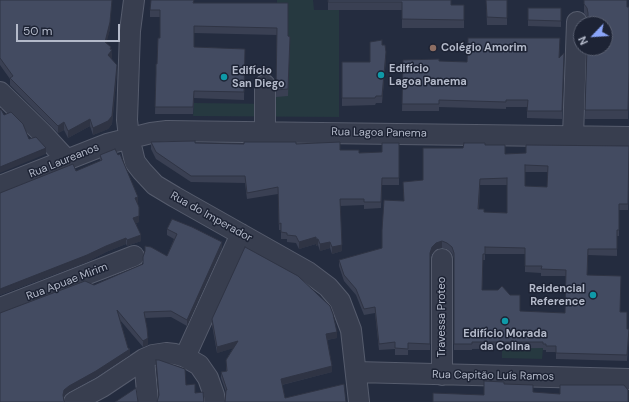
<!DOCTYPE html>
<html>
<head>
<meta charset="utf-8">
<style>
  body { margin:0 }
  #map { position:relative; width:629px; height:402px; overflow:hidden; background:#242c3f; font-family:"DM Sans",sans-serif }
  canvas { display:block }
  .north { position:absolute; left:573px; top:16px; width:40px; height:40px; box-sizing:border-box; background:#1d2334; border:1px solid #595f70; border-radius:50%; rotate:245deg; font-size:11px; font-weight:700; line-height:16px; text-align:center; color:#b4baca }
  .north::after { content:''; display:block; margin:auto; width:14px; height:18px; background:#8aa5f9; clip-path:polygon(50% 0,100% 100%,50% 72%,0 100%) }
  .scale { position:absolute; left:16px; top:24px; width:104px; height:18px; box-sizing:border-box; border:2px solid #b4baca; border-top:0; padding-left:5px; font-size:12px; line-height:14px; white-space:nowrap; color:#b4baca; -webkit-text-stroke:3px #1d2334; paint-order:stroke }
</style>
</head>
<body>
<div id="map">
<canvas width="629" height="402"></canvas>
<div class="north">N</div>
<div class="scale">50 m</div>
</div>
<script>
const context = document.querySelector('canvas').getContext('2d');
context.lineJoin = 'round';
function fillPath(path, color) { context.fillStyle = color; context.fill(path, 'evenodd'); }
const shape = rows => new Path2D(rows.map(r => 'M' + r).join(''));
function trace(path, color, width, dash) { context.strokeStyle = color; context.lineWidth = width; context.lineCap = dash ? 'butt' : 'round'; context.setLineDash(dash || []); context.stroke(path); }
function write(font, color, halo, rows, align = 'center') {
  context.font = font + ' "DM Sans",sans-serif'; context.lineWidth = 3; context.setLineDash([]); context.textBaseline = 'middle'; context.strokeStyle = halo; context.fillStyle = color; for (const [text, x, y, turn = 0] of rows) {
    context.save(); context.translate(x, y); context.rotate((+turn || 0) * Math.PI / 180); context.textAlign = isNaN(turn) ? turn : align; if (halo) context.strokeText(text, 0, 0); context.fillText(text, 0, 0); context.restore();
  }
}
fillPath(shape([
  [277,0,313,0,314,10,339,10,339,117,193,116,194,103,276,104],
  [502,348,543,348,542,359,502,358]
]), '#263940');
const minor = shape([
  [134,0,130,31,127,120,129,137,135,162,142,171,155,185,175,197,308,272,328,287,340,301,351,330,359,402],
  [0,92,43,134,66,159],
  [265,132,265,85],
  [573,136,577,22],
  [0,186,107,144,151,133,167,131,629,137],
  [0,308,134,256],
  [185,357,241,234],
  [144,359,148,402],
  [356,372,629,379],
  [442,375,442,259],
  [74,402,102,387,144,359,153,355,166,353,175,354,185,357,199,365,208,378,214,395,215,402]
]);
trace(minor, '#565c6d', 22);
trace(minor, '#383e4f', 20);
fillPath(shape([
  [0,0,110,29,106,43,111,50,112,57,111,58,117,72,112,124,108,129,93,135,90,126,68,138,64,130,58,133,10,85,10,79,0,65],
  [194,0,194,3,288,3,288,36,290,37,288,96,276,97,277,35,194,33,194,47,245,49,244,100,194,98,193,114,155,114,156,73,160,38,160,17,150,17,150,10],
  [328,0,451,0,451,5,464,5,464,28,402,28,402,10,328,10],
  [486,0,507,0,507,25,487,25],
  [584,0,629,7,629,81,628,119,585,119,588,21,587,17,584,13],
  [528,8,561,8,561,27,528,26],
  [382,45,386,59,382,103,376,103,375,105,342,106,342,62,370,62],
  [560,46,559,58,564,60,562,119,527,118,527,107,506,107,506,109,439,107,439,111,402,111,403,60,467,62],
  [151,142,195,143,296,144,359,153,382,152,399,143,399,185,382,185,381,208,364,209,364,205,340,206,342,251,332,254,330,248,320,251,318,245,316,246,316,244,299,249,296,243,287,242,287,239,281,239,281,230,279,230,278,194,247,199,245,183,191,182,156,159,151,149],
  [485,145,505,154,526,153,629,146,628,210,619,210,619,236,617,236,617,256,588,255,587,275,621,312,627,329,629,335,627,361,556,359,556,352,546,352,546,350,543,350,543,348,472,349,472,350,454,350,454,259,452,253,447,249,442,248,436,249,432,254,430,259,430,350,408,350,408,355,395,355,395,349,379,350,375,313,364,315,356,295,344,281,339,266,339,260,382,249,404,201,403,182,423,180,463,148],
  [525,172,548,172,547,187,525,186],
  [480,185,507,185,507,213,484,212,479,209],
  [485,254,525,254,525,272,541,273,541,276,566,276,565,313,520,311,482,290,483,260,485,260],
  [100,155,138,203,139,222,136,223,141,241,127,246,126,244,106,252,87,262,0,295,0,193,76,171,100,161],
  [167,229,222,248,187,326,171,317,145,318,148,345,143,347,120,320,130,355,96,377,69,392,64,396,63,399,64,401,0,402,94,285,143,264,145,253,145,246,167,256,174,239,167,235],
  [212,319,337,338,327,340,332,372,282,385,285,398,346,402,225,402,226,392,221,378,221,372,226,371,226,360,233,348,217,353,212,325],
  [156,360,186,385,195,393,158,401,159,397]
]), '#3a4053');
fillPath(shape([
  [112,0,110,29,105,49,105,42],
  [111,47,112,57,108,62,108,55,110,49],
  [386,52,386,59,382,103,382,96],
  [117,65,117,72,112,124,108,129,93,135,93,128],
  [90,119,90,126,68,138,68,131],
  [64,122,64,130,58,133,58,126],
  [46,148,46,154,0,173,0,167],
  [138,197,138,203,135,204,135,198],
  [139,216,139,222,133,224,133,218],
  [141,235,141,241,127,246,127,240],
  [316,237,316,244,299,249,299,242],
  [126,238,126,244,106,252,87,262,0,295,0,289],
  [316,239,318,239,318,245,316,246],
  [442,241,442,248,436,249,432,254,430,259,430,253,432,247,436,243],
  [222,242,222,248,187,326,187,320],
  [330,242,330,248,320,251,320,244],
  [342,245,342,251,332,254,332,247],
  [337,332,337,338,326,340,326,334],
  [148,338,148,345,143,347,143,341],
  [238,341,238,347,217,353,217,347],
  [130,349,130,355,96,377,69,392,64,396,63,401,63,395,64,390,69,386],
  [332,366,332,372,281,385,281,379]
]), '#2f3444');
const building = shape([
  [0,0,112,0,110,22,105,42,111,47,110,49,112,50,108,55,117,65,112,116,108,121,93,128,90,119,68,131,64,122,58,126,10,78,13,76,0,58,0,0],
  [151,0,194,0,193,3,288,3,288,36,290,37,288,89,276,90,277,28,194,26,194,47,245,49,244,92,194,91,193,107,155,107,156,73,156,64,157,64,158,38,160,38,160,10,150,10,151,0],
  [328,0,451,0,451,5,464,5,464,20,402,19,402,2,328,2,328,0],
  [486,0,507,0,507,18,487,17,486,0],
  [584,0,627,0,627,7,629,7,629,72,628,110,585,110,587,48,605,48,605,24,588,24,588,13,587,8,584,4,584,0],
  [528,8,561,8,561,21,528,20,528,8],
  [468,38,560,38,559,58,564,53,562,111,527,111,528,100,506,100,506,102,439,100,439,104,402,104,403,60,439,59,439,61,467,62,468,38],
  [382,40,382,45,385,45,386,52,382,96,376,96,375,98,342,98,342,62,370,62,370,42,382,40],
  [1,109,4,115,11,112,23,124,29,139,36,137,46,148,0,167,0,110,1,109],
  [195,141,195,143,244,144,244,142,296,142,296,144,340,142,340,150,359,150,359,153,382,152,382,143,399,143,399,178,382,178,381,202,364,202,364,199,340,199,342,245,332,247,330,242,320,244,318,239,316,239,316,237,299,242,296,236,287,235,287,233,281,232,281,223,279,224,278,187,247,193,245,176,191,176,156,152,151,142,195,141],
  [464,143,485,143,485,145,505,145,505,154,526,153,526,145,629,146,628,204,619,204,619,230,617,230,617,249,588,249,587,275,621,276,620,312,627,312,627,329,629,329,627,355,556,353,556,346,546,346,546,344,543,344,543,342,472,342,472,344,454,344,454,253,452,247,447,243,442,241,436,243,432,247,430,253,430,344,408,343,408,349,395,348,395,342,379,344,375,307,364,309,356,289,344,275,339,260,382,248,382,230,384,200,404,201,403,182,423,180,423,148,463,148,464,143],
  [525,165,548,166,547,187,525,186,525,165],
  [507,178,507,213,484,212,484,209,478,209,480,179,507,178],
  [485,247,525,248,525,266,542,266,541,269,566,270,565,313,520,311,520,295,510,295,502,286,498,290,482,290,483,254,485,254,485,247],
  [115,149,118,155,120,154,138,197,135,198,139,207,139,216,133,218,141,235,127,240,126,238,106,246,87,255,0,289,0,193,73,164,76,171,102,160,100,155,115,149],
  [172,219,192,227,222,242,187,320,171,311,144,312,147,328,148,338,143,341,117,310,128,348,130,349,96,371,69,386,64,390,63,395,64,401,65,402,0,402,0,313,85,281,94,285,143,264,143,257,145,251,145,246,151,247,167,256,177,234,167,229,172,219],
  [245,247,298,276,330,306,333,314,337,332,326,334,332,366,281,379,285,398,344,384,346,402,225,402,226,390,227,390,221,372,227,371,226,360,238,341,217,347,212,319,245,247],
  [156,360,159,360,185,369,186,385,195,384,195,393,203,392,204,402,157,402,159,395,156,360],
  [484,381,504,382,504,384,533,385,533,392,560,394,560,385,624,385,628,390,628,402,433,402,433,393,484,395,484,381],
  [136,388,138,402,115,402,136,388]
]);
fillPath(building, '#434b61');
trace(building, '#2f3444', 1);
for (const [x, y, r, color] of [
  [433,48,4,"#8d6e63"],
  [381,75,4,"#0f9aa8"],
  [224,77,4,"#0f9aa8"],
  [593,295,4,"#0f9aa8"],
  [505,321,4,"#0f9aa8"]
]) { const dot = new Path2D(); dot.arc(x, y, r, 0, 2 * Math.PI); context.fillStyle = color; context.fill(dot); trace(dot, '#1d2334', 1.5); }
write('bold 11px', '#b4baca', '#1d2334', [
  ["Colégio Amorim",441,48],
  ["Edifício",389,69],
  ["Lagoa Panema",389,82],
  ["Edifício",232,71],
  ["San Diego",232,84],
  ["Reidencial",585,289,"right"],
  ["Reference",585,302,"right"],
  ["Edifício Morada",505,334,"center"],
  ["da Colina",505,347,"center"]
], 'left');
write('11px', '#b4baca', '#1d2334', [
  ["Rua Lagoa Panema",379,133,1],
  ["Rua Laureanos",64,161,-22],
  ["Rua do Imperador",211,217,29],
  ["Rua Apuae Mirim",67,282,-21],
  ["Travessa Proteo",442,317,-90],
  ["Rua Capitão Luís Ramos",493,376,1]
]);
</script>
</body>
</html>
